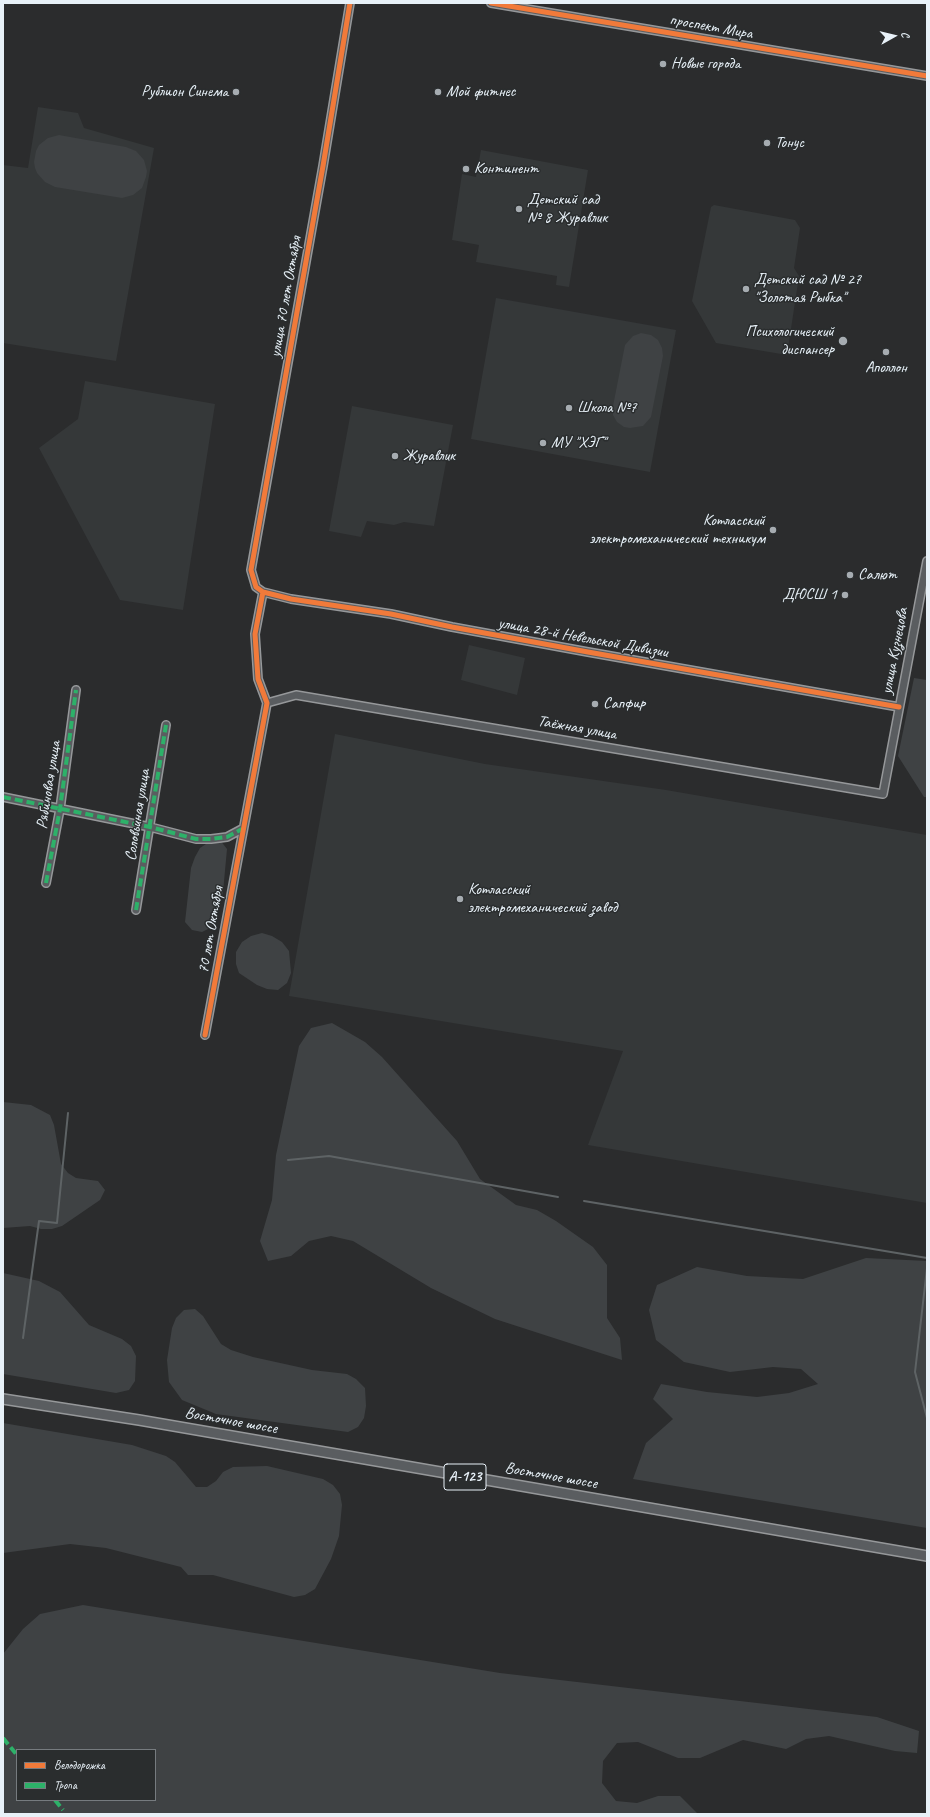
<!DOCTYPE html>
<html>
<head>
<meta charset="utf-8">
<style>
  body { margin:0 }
  #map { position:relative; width:930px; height:1817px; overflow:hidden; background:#2b2c2d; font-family:Caveat,sans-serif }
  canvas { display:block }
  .frame { position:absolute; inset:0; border:4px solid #e8f1f8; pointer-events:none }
  .legend { position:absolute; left:16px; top:1749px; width:140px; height:52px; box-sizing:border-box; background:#2a2d2e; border:1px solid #767b7f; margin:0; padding:5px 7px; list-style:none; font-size:12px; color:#e8f1f8 }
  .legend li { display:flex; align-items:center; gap:8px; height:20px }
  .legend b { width:20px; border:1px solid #767b7f }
  .north { position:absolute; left:874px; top:16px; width:40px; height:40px; -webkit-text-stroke:3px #2a2d2e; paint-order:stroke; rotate:82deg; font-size:11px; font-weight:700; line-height:16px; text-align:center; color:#e8f1f8 }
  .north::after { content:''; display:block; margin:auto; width:14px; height:18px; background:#e8f1f8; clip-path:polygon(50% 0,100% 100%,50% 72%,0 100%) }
</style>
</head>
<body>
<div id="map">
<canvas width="930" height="1817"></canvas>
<div class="frame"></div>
<ul class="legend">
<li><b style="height:5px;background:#f17a3a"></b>Велодорожка</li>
<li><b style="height:5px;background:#2db169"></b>Тропа</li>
</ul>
<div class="north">С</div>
</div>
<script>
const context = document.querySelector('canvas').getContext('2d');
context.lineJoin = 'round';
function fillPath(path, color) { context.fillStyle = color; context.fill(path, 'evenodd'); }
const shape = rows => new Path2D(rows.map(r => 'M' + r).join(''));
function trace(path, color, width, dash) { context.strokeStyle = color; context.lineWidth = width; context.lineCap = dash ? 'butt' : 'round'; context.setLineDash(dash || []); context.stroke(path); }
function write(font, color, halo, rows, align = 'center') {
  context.font = font + ' Caveat,sans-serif'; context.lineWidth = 3; context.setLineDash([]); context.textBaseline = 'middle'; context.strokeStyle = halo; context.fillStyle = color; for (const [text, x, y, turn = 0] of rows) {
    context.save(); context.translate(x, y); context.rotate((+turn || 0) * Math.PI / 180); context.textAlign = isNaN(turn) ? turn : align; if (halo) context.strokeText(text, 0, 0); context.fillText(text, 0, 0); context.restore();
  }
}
fillPath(shape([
  [38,107,78,113,84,128,154,148,116,361,3,343,3,165,28,168],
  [481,150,588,170,569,287,556,285,557,276,476,262,479,245,452,240,462,174,476,177],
  [714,205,795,220,800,228,794,268,799,276,787,355,716,343,692,301,711,207],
  [496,298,676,330,650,472,471,439],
  [85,381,215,404,183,610,120,600,39,448,78,419],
  [352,406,453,425,434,526,404,522,394,525,367,521,361,537,329,531],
  [469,645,525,658,517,695,461,680],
  [335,734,485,764,666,790,927,835,927,1203,588,1145,623,1051,289,996]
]), '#353839');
fillPath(shape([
  [59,135,126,147,136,151,144,160,147,171,146,177,142,188,133,195,122,198,55,187,45,182,37,173,35,168,34,162,36,151,39,145,48,138],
  [641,333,651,335,658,340,662,348,663,356,651,417,643,426,630,428,624,427,617,422,613,415,613,406,625,345,633,336],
  [914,678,927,680,927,797,924,797,898,756],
  [220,840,227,849,223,892,216,916,212,927,202,932,192,930,185,922,191,868,195,857,200,848,209,842],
  [262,933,272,936,282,942,289,951,291,973,287,983,278,990,267,989,257,985,239,973,236,964,236,952,242,942,251,936],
  [332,1023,365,1042,382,1057,457,1141,480,1179,516,1205,537,1210,556,1221,593,1247,607,1265,607,1318,620,1338,622,1360,495,1319,431,1288,353,1241,331,1236,309,1241,291,1256,268,1261,260,1241,272,1200,276,1155,299,1046,311,1028],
  [3,1102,31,1105,50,1115,54,1125,61,1164,68,1173,76,1178,98,1181,105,1190,100,1200,62,1226,52,1229,41,1229,30,1226,3,1228],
  [866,1258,927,1261,927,1528,633,1479,646,1443,673,1419,653,1399,661,1384,707,1392,757,1397,789,1393,818,1384,801,1369,773,1367,730,1372,684,1362,656,1340,649,1310,657,1285,697,1267,747,1276,803,1279],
  [3,1273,39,1281,60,1292,89,1325,122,1339,131,1346,136,1356,135,1381,129,1390,116,1393,3,1374],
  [195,1309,203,1316,221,1344,231,1350,253,1357,312,1370,347,1374,356,1379,365,1388,366,1406,364,1418,358,1427,348,1432,216,1414,182,1400,169,1382,167,1360,172,1328,176,1318,184,1310],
  [3,1423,132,1445,166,1456,175,1462,196,1487,207,1487,216,1481,223,1472,233,1467,267,1466,323,1479,333,1485,340,1494,342,1505,339,1536,331,1559,315,1589,305,1595,294,1597,213,1575,188,1575,181,1567,106,1548,70,1544,3,1553],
  [83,1605,500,1673,877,1717,919,1731,917,1753,895,1751,829,1736,806,1739,786,1749,743,1740,700,1758,678,1758,638,1742,617,1743,603,1761,602,1783,616,1801,637,1803,658,1796,680,1796,698,1814,3,1814,3,1654,23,1629,40,1614],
  [17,1750,155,1750,155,1800,17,1800]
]), '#3f4244');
trace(shape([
  [288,1160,329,1156,558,1197],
  [584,1201,927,1258],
  [927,1268,915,1372,927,1418],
  [23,1338,39,1221,57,1223,68,1113]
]), '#5e6365', 2);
const minor = shape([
  [350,3,323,166,251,570,256,587,263,592,291,599,391,614,452,627,588,652,899,707],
  [491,3,927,76],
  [267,703,296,695,883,794,927,561],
  [3,797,150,827,196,839,211,839,227,837,242,829],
  [46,883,60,809,76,690],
  [136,910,166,725],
  [205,1035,267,703,258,679,255,634,263,592]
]);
const major = shape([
  [3,1399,139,1420,927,1556]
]);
trace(minor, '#96989a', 10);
trace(major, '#96989a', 12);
trace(minor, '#5a5d60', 7);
trace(major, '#5a5d60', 9);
trace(shape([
  [3,797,150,827,196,839,211,839,227,837,242,829],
  [46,883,60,809,76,690],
  [136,910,166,725],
  [3,1738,17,1755],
  [55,1800,63,1810]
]), '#2db169', 4, [8, 4]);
trace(shape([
  [350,3,323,166,251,570,256,587,263,592,291,599,391,614,452,627,588,652,899,707],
  [491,3,927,76],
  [205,1035,267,703,258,679,255,634,263,592]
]), '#f17a3a', 5);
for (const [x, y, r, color] of [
  [663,64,4,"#a6acb1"],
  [236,92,4,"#a6acb1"],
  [438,92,4,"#a6acb1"],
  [767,143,4,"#a6acb1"],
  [466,169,4,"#a6acb1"],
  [519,209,4,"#a6acb1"],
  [746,289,4,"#a6acb1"],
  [843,341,5,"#a6acb1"],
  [886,352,4,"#a6acb1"],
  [569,408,4,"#a6acb1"],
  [543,443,4,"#a6acb1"],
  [395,456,4,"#a6acb1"],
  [773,530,4,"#a6acb1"],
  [850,575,4,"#a6acb1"],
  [845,595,4,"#a6acb1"],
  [595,704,4,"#a6acb1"],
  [460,899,4,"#a6acb1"]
]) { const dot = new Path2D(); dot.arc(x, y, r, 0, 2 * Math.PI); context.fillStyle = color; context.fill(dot); trace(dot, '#2a2d2e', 1.5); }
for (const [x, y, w] of [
  [465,1477,42]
]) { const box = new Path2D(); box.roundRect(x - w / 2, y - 13, w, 26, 3); context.fillStyle = '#2a2d2e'; context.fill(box); trace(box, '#e8f1f8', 1); }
write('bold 15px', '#e8f1f8', null, [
  ["А-123",465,1477]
]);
write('16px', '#e8f1f8', '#2a2d2e', [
  ["проспект Мира",711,27,10],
  ["улица 70 лет Октября",286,297,-80],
  ["улица 28-й Невельской Дивизии",583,638,10],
  ["улица Кузнецова",895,651,-79],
  ["Таёжная улица",577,728,10],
  ["Рябиновая улица",49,785,-81],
  ["Соловьиная улица",138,815,-81],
  ["70 лет Октября",211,930,-80],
  ["Восточное шоссе",231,1421,10],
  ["Восточное шоссе",551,1476,10]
]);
write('16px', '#e8f1f8', '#2a2d2e', [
  ["Новые города",671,64],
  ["Рублион Синема",228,92,"right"],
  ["Мой фитнес",446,92],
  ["Тонус",775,143],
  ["Континент",474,169],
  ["Детский сад",527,200],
  ["№ 8 Журавлик",527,218],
  ["Детский сад № 27",754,280],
  ["\"Золотая Рыбка\"",754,298],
  ["Психологический",834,332,"right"],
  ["диспансер",834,350,"right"],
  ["Аполлон",886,368,"center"],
  ["Школа №7",577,408],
  ["МУ \"ХЭГ\"",551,443],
  ["Журавлик",403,456],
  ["Котласский",765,521,"right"],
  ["электромеханический техникум",765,539,"right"],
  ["Салют",858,575],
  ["ДЮСШ 1",837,595,"right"],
  ["Сапфир",603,704],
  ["Котласский",468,890],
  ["электромеханический завод",468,908]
], 'left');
</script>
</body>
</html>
